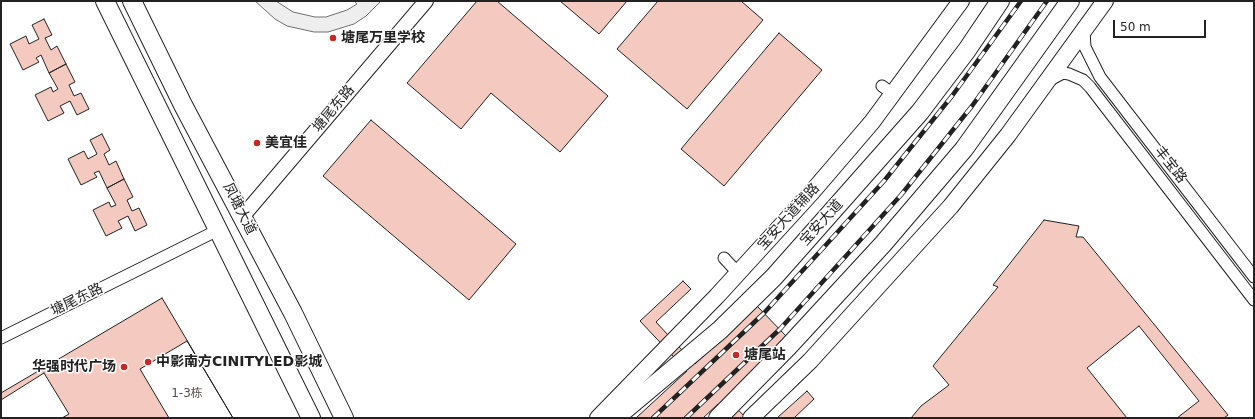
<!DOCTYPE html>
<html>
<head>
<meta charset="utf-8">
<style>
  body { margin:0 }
  #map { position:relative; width:1255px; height:419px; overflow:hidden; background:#fff; font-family:"DejaVu Sans",sans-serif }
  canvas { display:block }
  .frame { position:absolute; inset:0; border:2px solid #222; pointer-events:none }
  .scale { position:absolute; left:1113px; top:20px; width:93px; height:18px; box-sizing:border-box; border:2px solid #222; border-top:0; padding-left:5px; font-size:12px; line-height:14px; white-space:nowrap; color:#222; -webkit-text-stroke:3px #fff; paint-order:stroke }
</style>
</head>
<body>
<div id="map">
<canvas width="1255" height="419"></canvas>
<div class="frame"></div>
<div class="scale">50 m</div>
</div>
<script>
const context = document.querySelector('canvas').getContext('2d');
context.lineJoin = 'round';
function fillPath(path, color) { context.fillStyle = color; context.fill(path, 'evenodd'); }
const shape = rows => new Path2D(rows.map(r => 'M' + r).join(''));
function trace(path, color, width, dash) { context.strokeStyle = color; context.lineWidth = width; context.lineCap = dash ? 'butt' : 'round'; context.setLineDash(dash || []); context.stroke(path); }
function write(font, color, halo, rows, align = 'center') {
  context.font = font + ' "DejaVu Sans","Noto Sans SC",sans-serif'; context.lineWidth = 3; context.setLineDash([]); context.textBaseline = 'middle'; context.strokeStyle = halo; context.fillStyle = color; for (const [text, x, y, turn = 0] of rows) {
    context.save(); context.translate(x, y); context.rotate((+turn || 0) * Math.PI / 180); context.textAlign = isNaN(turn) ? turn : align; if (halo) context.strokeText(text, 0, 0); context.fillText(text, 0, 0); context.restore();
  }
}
const green = shape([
  [255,1,276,1,293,12,315,17,326,17,347,10,357,4,354,1,381,1,366,16,354,24,328,32,314,32,287,26,275,19,255,1]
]);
fillPath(green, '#eee');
trace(green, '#6f6f6f', 1);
const building = shape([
  [477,1,497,1,608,96,560,152,491,93,461,129,407,83,477,1],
  [560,1,627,1,599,34,560,1],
  [658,1,741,1,763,20,687,109,617,49,658,1],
  [44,19,52,35,45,38,51,50,57,46,66,64,49,73,41,55,36,58,39,62,23,70,10,44,26,36,29,44,39,39,32,25,44,19],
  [779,33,822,70,724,186,681,149,779,33],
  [66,64,75,82,69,85,74,96,81,93,89,109,77,115,70,101,60,106,64,113,48,121,35,95,51,87,53,92,58,89,49,73,66,64],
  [371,120,516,244,469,300,323,176,371,120],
  [102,134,110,150,104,154,109,165,116,161,124,179,107,188,99,171,94,173,97,177,81,185,68,159,84,151,88,159,97,154,90,140,102,134],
  [124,179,133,197,127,200,132,211,139,208,147,225,135,231,128,216,118,221,122,228,106,236,93,210,109,202,111,207,116,205,107,188,124,179],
  [1044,220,1079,226,1076,237,1083,237,1228,415,1224,418,911,418,921,406,949,385,933,366,998,287,993,285,1044,220],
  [683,281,691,289,656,322,695,364,756,305,787,337,726,397,746,418,731,418,718,404,703,418,636,418,687,371,640,321,683,281],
  [162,298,233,418,1,418,1,393,162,298],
  [1139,326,1199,401,1177,418,1127,418,1087,368,1139,326],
  [187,341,233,418,169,418,140,369,187,341],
  [44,373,69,414,62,418,1,418,1,400,44,373],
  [807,391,814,399,794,418,777,418,807,391]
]);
fillPath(building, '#f3c9c0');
trace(building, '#222', 1);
const minor = shape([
  [1084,31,1085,47,1100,77,1254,277],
  [1050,80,1063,73,1069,74,1083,80,1090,87,1254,300],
  [882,86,893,94],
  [724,258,738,273],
  [1,338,218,230]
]);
const tertiary = shape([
  [242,217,426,1]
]);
const secondary = shape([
  [598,418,717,296,812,192,872,122,961,1],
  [751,418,810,361,951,206,1008,135,1105,1]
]);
const primary = shape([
  [105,1,311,418],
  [132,1,183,105,293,313,344,418],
  [615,418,720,330,774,277,920,112,967,50,1000,1],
  [718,418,788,347,883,244,964,149,1070,1]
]);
trace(minor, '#222', 13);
trace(tertiary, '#222', 16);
trace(secondary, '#222', 18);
trace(primary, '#222', 20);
trace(minor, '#fff', 11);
trace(tertiary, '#fff', 14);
trace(secondary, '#fff', 16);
trace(primary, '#fff', 18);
const rail = shape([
  [653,418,764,313,884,181,952,96,1021,1],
  [686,418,780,329,901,195,972,106,1047,1]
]);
trace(rail, '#222', 4.5);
trace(rail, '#fff', 3, [9]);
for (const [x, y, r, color] of [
  [333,38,4,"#c62828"],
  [257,143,4,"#c62828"],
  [736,355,4,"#c62828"],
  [148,362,4,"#c62828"],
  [124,367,4,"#c62828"]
]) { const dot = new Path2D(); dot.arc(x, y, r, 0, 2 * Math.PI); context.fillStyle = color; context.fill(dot); trace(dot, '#fff', 1.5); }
write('12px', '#564c4a', null, [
  ["1-3栋",187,394]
]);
write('bold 14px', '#222', '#fff', [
  ["塘尾万里学校",341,38],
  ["美宜佳",265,143],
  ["塘尾站",744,355],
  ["中影南方CINITYLED影城",156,362],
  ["华强时代广场",116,367,"right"]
], 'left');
write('14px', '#222', '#fff', [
  ["塘尾东路",334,109,-50],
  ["丰宝路",1170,165,52],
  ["凤塘大道",239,209,63],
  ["宝安大道辅路",789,217,-48],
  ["宝安大道",822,223,-48],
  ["塘尾东路",77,300,-26]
]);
</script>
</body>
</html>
